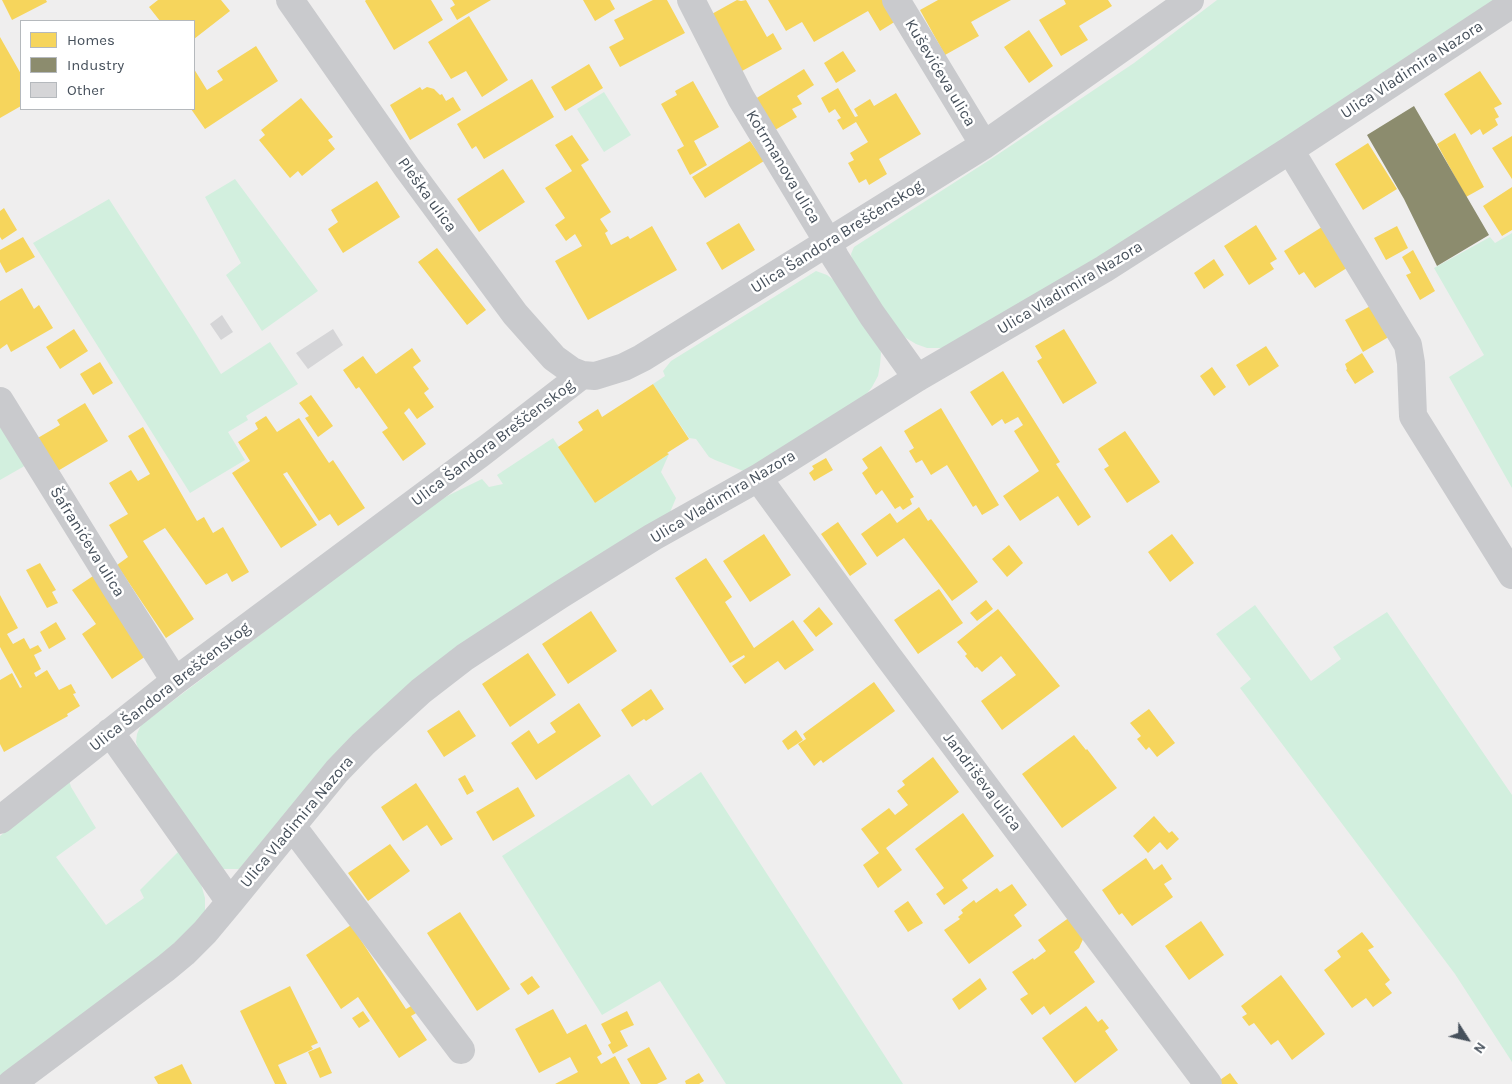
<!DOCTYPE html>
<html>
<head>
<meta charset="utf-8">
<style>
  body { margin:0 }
  #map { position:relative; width:1512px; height:1084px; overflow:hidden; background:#efeeee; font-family:Karla,sans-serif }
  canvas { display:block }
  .legend { position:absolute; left:20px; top:20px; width:175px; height:90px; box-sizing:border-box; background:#fff; border:1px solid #b5b9bd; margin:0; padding:6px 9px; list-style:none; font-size:15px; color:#46505b }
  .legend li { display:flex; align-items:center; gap:10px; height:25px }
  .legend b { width:25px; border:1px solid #b5b9bd }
  .north { position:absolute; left:1442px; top:1014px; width:50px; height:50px; -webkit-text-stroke:4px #fff; paint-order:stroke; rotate:125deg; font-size:14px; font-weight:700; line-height:20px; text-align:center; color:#46505b }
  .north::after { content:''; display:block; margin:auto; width:18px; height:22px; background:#46505b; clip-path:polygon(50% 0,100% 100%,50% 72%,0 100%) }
</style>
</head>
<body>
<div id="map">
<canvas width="1512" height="1084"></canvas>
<ul class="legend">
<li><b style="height:14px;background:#f6d55c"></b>Homes</li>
<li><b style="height:14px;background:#8c8c6e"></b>Industry</li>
<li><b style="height:14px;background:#d5d5d7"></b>Other</li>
</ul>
<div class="north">N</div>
</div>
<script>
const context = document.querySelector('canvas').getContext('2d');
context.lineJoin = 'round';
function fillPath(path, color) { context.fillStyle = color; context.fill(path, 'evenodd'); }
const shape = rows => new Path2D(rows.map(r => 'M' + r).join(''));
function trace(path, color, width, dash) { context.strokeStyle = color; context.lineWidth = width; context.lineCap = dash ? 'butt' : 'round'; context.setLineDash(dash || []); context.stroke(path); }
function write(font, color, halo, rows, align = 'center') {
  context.font = font + ' Karla,sans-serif'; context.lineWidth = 5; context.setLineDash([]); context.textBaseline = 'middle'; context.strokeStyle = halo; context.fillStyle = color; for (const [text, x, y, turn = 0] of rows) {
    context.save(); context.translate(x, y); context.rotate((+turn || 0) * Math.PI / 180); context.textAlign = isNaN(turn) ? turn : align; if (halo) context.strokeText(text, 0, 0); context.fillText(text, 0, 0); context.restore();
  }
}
fillPath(shape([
  [1217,0,1502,0,978,334,942,348,927,348,916,344,896,332,853,267,851,254,854,247,991,159,1134,63],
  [604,92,631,135,604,152,577,109],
  [235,179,318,291,262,331,226,275,241,263,205,197],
  [109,199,191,326,221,374,270,342,298,384,246,416,248,420,228,432,245,460,190,493,33,243],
  [1512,233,1512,488,1449,377,1484,355,1434,268,1490,237,1495,243],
  [816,271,827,275,839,284,878,340,881,353,880,365,878,376,872,387,865,396,746,472,715,460,709,457,696,439,689,438,653,384,665,376,663,371,671,361],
  [0,417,28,464,0,480],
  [553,438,595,503,669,454,661,472,676,498,668,517,458,649,243,869,223,869,140,754,136,742,137,734,141,725,437,501,482,479,489,487,503,484,497,475],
  [1255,605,1311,681,1341,659,1333,647,1387,612,1512,795,1512,1062,1455,974,1240,688,1251,679,1216,634],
  [701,772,903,1084,726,1084,660,981,602,1015,502,856,629,774,652,806],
  [69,780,71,787,96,828,56,857,106,925,144,898,140,890,182,848,201,884,205,898,205,911,199,922,185,938,0,1080,0,836]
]), '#d2efde');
fillPath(shape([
  [2,0,46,0,47,2,12,20],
  [158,0,221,0,230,11,194,39,194,21,160,21,149,7],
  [366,0,431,0,443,20,394,50,365,1],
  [452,0,491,0,457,20,450,8,455,5],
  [583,0,610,0,615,9,595,21],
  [653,0,667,0,685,33,620,67,609,47,624,39,614,20],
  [737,0,741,1,746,0,767,37,773,33,782,49,742,71,710,15],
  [768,0,884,0,896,21,880,31,868,11,814,42,802,22,786,31],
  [938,0,1011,0,971,22,979,36,945,55,920,10],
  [1064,0,1108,0,1112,6,1079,26,1088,40,1061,56,1039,20,1066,4],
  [469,16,508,80,482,97,466,71,451,79,428,42],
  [1029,30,1053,66,1029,83,1004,47],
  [0,37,21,74,21,106,0,118],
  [256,46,278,81,205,129,191,109,194,109,194,69,207,90,223,80,217,71],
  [843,51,856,71,836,83,824,63],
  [589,64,603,88,565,111,551,87],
  [804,69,814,85,797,96,802,104,792,109,797,117,775,130,755,99],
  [1480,71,1502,104,1494,108,1499,117,1495,119,1498,125,1483,135,1480,129,1471,135,1444,94],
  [532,79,554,117,484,159,476,146,472,149,457,124],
  [693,81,719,127,694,141,707,165,690,175,677,150,684,146,661,104,677,95,675,91],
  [420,87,422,90,427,87,434,89,440,95,442,94,446,101,453,97,461,110,410,140,390,105],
  [838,88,855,117,858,116,854,109,870,99,874,106,896,93,921,134,879,159,887,174,869,185,866,179,859,183,848,163,854,160,850,153,868,142,856,122,843,130,837,120,841,118,835,109,829,113,821,98],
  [301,98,333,137,328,140,335,149,302,176,298,171,290,178,259,140,265,135,261,130],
  [1455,133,1484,187,1466,197,1437,144],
  [572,135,589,160,581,165,611,212,600,219,608,231,605,233,611,245,628,236,630,239,652,226,677,270,588,320,555,261,582,246,575,234,566,241,555,225,565,218,545,188,572,171,555,145],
  [1512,136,1512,179,1492,148],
  [750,141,764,161,705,198,692,177],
  [1368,143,1397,189,1363,210,1335,164],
  [503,169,525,202,479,232,457,199],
  [377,181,400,217,343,253,328,229,338,222,331,210],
  [1512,187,1512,230,1502,236,1483,206],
  [4,208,17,230,2,240,0,237,0,211],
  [739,223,755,250,722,270,706,243],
  [1256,225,1277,259,1270,263,1274,269,1249,285,1224,246],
  [1325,225,1350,266,1315,288,1304,272,1299,275,1284,251],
  [1397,226,1408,248,1386,260,1374,238],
  [23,237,35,257,6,273,0,262,0,250],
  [437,248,486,310,467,325,418,262],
  [1413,250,1435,291,1420,300,1406,275,1411,273,1402,257],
  [1214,259,1224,275,1204,289,1194,273],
  [22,288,34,309,39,305,53,328,11,352,7,344,0,349,0,301],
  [1374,304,1392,335,1363,352,1345,320],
  [74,329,88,351,60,369,46,347],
  [1064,329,1097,383,1063,404,1037,361,1042,358,1035,346],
  [1266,346,1279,366,1249,386,1236,365],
  [412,348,421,361,413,367,429,389,424,393,434,407,417,419,409,408,404,413,426,444,403,461,382,432,388,428,359,387,356,389,343,370,363,356,376,374],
  [1362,353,1374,372,1355,384,1346,370,1347,369,1345,364],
  [100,362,113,383,93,395,80,374],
  [1212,367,1226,387,1214,396,1200,376],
  [1003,371,1060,462,1056,464,1091,517,1078,526,1058,496,1020,521,1003,496,1039,471,1014,431,1023,425,1018,417,1005,424,1002,419,992,426,970,392],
  [653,384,689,439,667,453,669,454,595,503,558,447,583,430,578,422,598,409,602,417],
  [311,395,333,426,318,437,305,418,309,416,299,403],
  [85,403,108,441,56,472,36,439,60,425,57,420],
  [941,408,999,505,982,515,976,505,973,507,947,465,931,475,922,460,916,463,909,451,914,448,904,431],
  [266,416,277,432,299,418,329,463,333,460,365,508,338,526,330,514,319,521,287,472,283,474,317,525,281,548,232,473,250,461,238,442,258,429,255,423],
  [143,427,197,521,204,517,213,533,223,527,249,572,232,582,227,573,206,585,165,528,143,541,194,619,166,638,117,565,128,557,109,525,128,514,109,483,131,470,138,481,150,474,128,436],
  [1125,431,1160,482,1127,503,1104,469,1109,466,1098,449],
  [881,446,914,497,910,499,912,504,903,510,900,506,895,509,882,490,876,495,862,473,868,468,862,459],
  [826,458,833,470,814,481,809,473,814,469,812,466],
  [919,507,928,521,931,519,978,582,952,601,904,538,877,557,861,534,890,513,897,523],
  [838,522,867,564,850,576,821,534],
  [764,534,791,575,750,602,723,561],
  [1172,534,1194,563,1170,582,1148,552],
  [1009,545,1023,563,1007,577,992,559],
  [706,558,732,597,725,602,754,648,793,620,814,650,785,670,778,661,745,684,732,666,745,657,744,655,730,663,675,578],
  [40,563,56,590,52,592,58,603,47,608,26,570],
  [93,576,146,656,112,679,82,634,96,624,72,590],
  [939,589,963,623,918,654,894,620],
  [0,595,18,628,7,634,13,644,24,638,30,649,38,645,42,651,34,655,41,669,34,673,36,677,47,670,59,690,71,684,76,693,73,694,80,706,67,714,68,716,4,752,0,744,0,680,12,673,20,688,22,687,0,647],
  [986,600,993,609,977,621,970,613],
  [819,607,833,624,816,637,803,621],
  [998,609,1060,686,1002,730,981,701,1016,675,1001,656,982,672,977,667,975,668,965,656,967,654,957,642],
  [591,611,617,651,568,684,542,644],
  [56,622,66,639,49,649,40,632],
  [528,653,556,695,510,727,482,684],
  [874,682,895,711,823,763,821,760,814,766,798,744,806,739,803,734],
  [651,689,664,709,646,721,644,719,632,727,621,710],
  [579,703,601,736,536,780,511,743,529,730,538,744,556,732,550,723],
  [1149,709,1175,743,1157,757,1149,747,1146,750,1137,739,1141,736,1130,723],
  [459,710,476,736,444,757,427,731],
  [796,730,803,740,788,750,782,741],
  [1074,735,1086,750,1087,749,1117,788,1062,828,1022,774],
  [933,757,959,792,886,848,902,870,878,888,863,865,879,853,861,829,889,808,895,815,908,805,897,791,905,785,902,781],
  [465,775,474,791,467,795,458,779],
  [416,783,453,839,441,846,427,825,403,841,381,807],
  [518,787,535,816,493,841,476,812],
  [963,813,994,856,962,880,968,888,944,905,936,894,944,888,915,849],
  [1154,816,1169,833,1172,831,1179,839,1167,850,1160,842,1148,853,1133,836],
  [390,844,410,871,368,901,348,873],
  [1146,858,1154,870,1162,864,1172,879,1164,884,1173,897,1132,926,1122,913,1119,915,1102,890],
  [1012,884,1027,905,1014,915,1022,926,969,964,944,930,960,919,958,917,963,913,961,910,974,900,976,903,997,888,1000,892],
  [908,901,923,923,908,932,894,911],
  [460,912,510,989,477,1011,427,933],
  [1070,917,1084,937,1079,948,1074,952,1095,982,1050,1015,1044,1006,1032,1015,1020,999,1028,994,1012,972,1033,958,1034,960,1046,951,1038,940],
  [1201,921,1224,955,1189,980,1165,946],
  [351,925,406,1009,413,1005,418,1012,411,1016,427,1040,399,1058,358,997,341,1009,306,955],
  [1362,932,1374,947,1368,950,1390,980,1385,984,1392,993,1373,1007,1366,998,1352,1008,1324,970,1341,957,1337,951],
  [1281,975,1325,1034,1292,1060,1278,1040,1271,1045,1254,1023,1249,1026,1242,1017,1247,1014,1241,1006],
  [532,976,540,987,528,995,520,984],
  [980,978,987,989,959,1010,952,999],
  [290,986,318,1043,311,1046,313,1049,278,1065,287,1084,275,1084,240,1011],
  [1086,1006,1098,1022,1102,1019,1109,1028,1105,1031,1118,1050,1075,1083,1042,1038],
  [553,1009,567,1034,586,1024,602,1054,597,1057,601,1064,615,1056,630,1084,555,1084,578,1072,570,1057,539,1073,515,1029],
  [363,1011,370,1021,359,1028,352,1018],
  [627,1011,634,1025,620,1031,628,1046,613,1054,608,1045,611,1043,601,1024],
  [320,1047,332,1073,320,1078,308,1052],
  [649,1047,667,1079,657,1084,641,1084,627,1059],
  [182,1064,192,1084,158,1084,154,1077],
  [699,1073,704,1081,699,1084,686,1084,685,1081],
  [1230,1073,1238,1084,1218,1084,1217,1082]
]), '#f6d55c');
fillPath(shape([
  [1414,106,1489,235,1437,266,1404,199,1367,135]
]), '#8c8c6e');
fillPath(shape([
  [222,315,233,332,221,340,210,324],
  [333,329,343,345,308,369,296,353]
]), '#d5d5d7');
trace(shape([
  [290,0,408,169,515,314,554,358,572,371,582,375,595,376,624,367,642,358,984,145,1190,0],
  [691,0,741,98,828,242,835,257,872,315,917,378],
  [896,0,984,145],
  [1290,150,1408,345,1411,363,1413,416,1512,575],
  [0,401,117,590,175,681],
  [758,478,887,655,1208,1084],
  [110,732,230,902],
  [0,820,175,681,480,454,582,375],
  [292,826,461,1050],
  [11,1084,166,968,184,953,205,932,230,902,337,771,363,744,421,691,465,657,560,595,653,537,758,478,917,378,1104,269,1290,150,1512,4]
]), '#c9cacd', 28);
write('16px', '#46505b', '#fff', [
  ["Ulica Vladimira Nazora",1412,70,-33],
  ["Kuševićeva ulica",940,73,59],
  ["Kotrmanova ulica",783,167,59],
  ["Pleška ulica",427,195,54],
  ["Ulica Šandora Breščenskog",837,237,-32],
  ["Ulica Vladimira Nazora",1070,288,-31],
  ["Ulica Šandora Breščenskog",493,443,-37],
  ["Ulica Vladimira Nazora",723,497,-31],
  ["Šafranićeva ulica",87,542,58],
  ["Ulica Šandora Breščenskog",170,687,-38],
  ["Jandriševa ulica",982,782,53],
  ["Ulica Vladimira Nazora",297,822,-50]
]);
</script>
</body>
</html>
